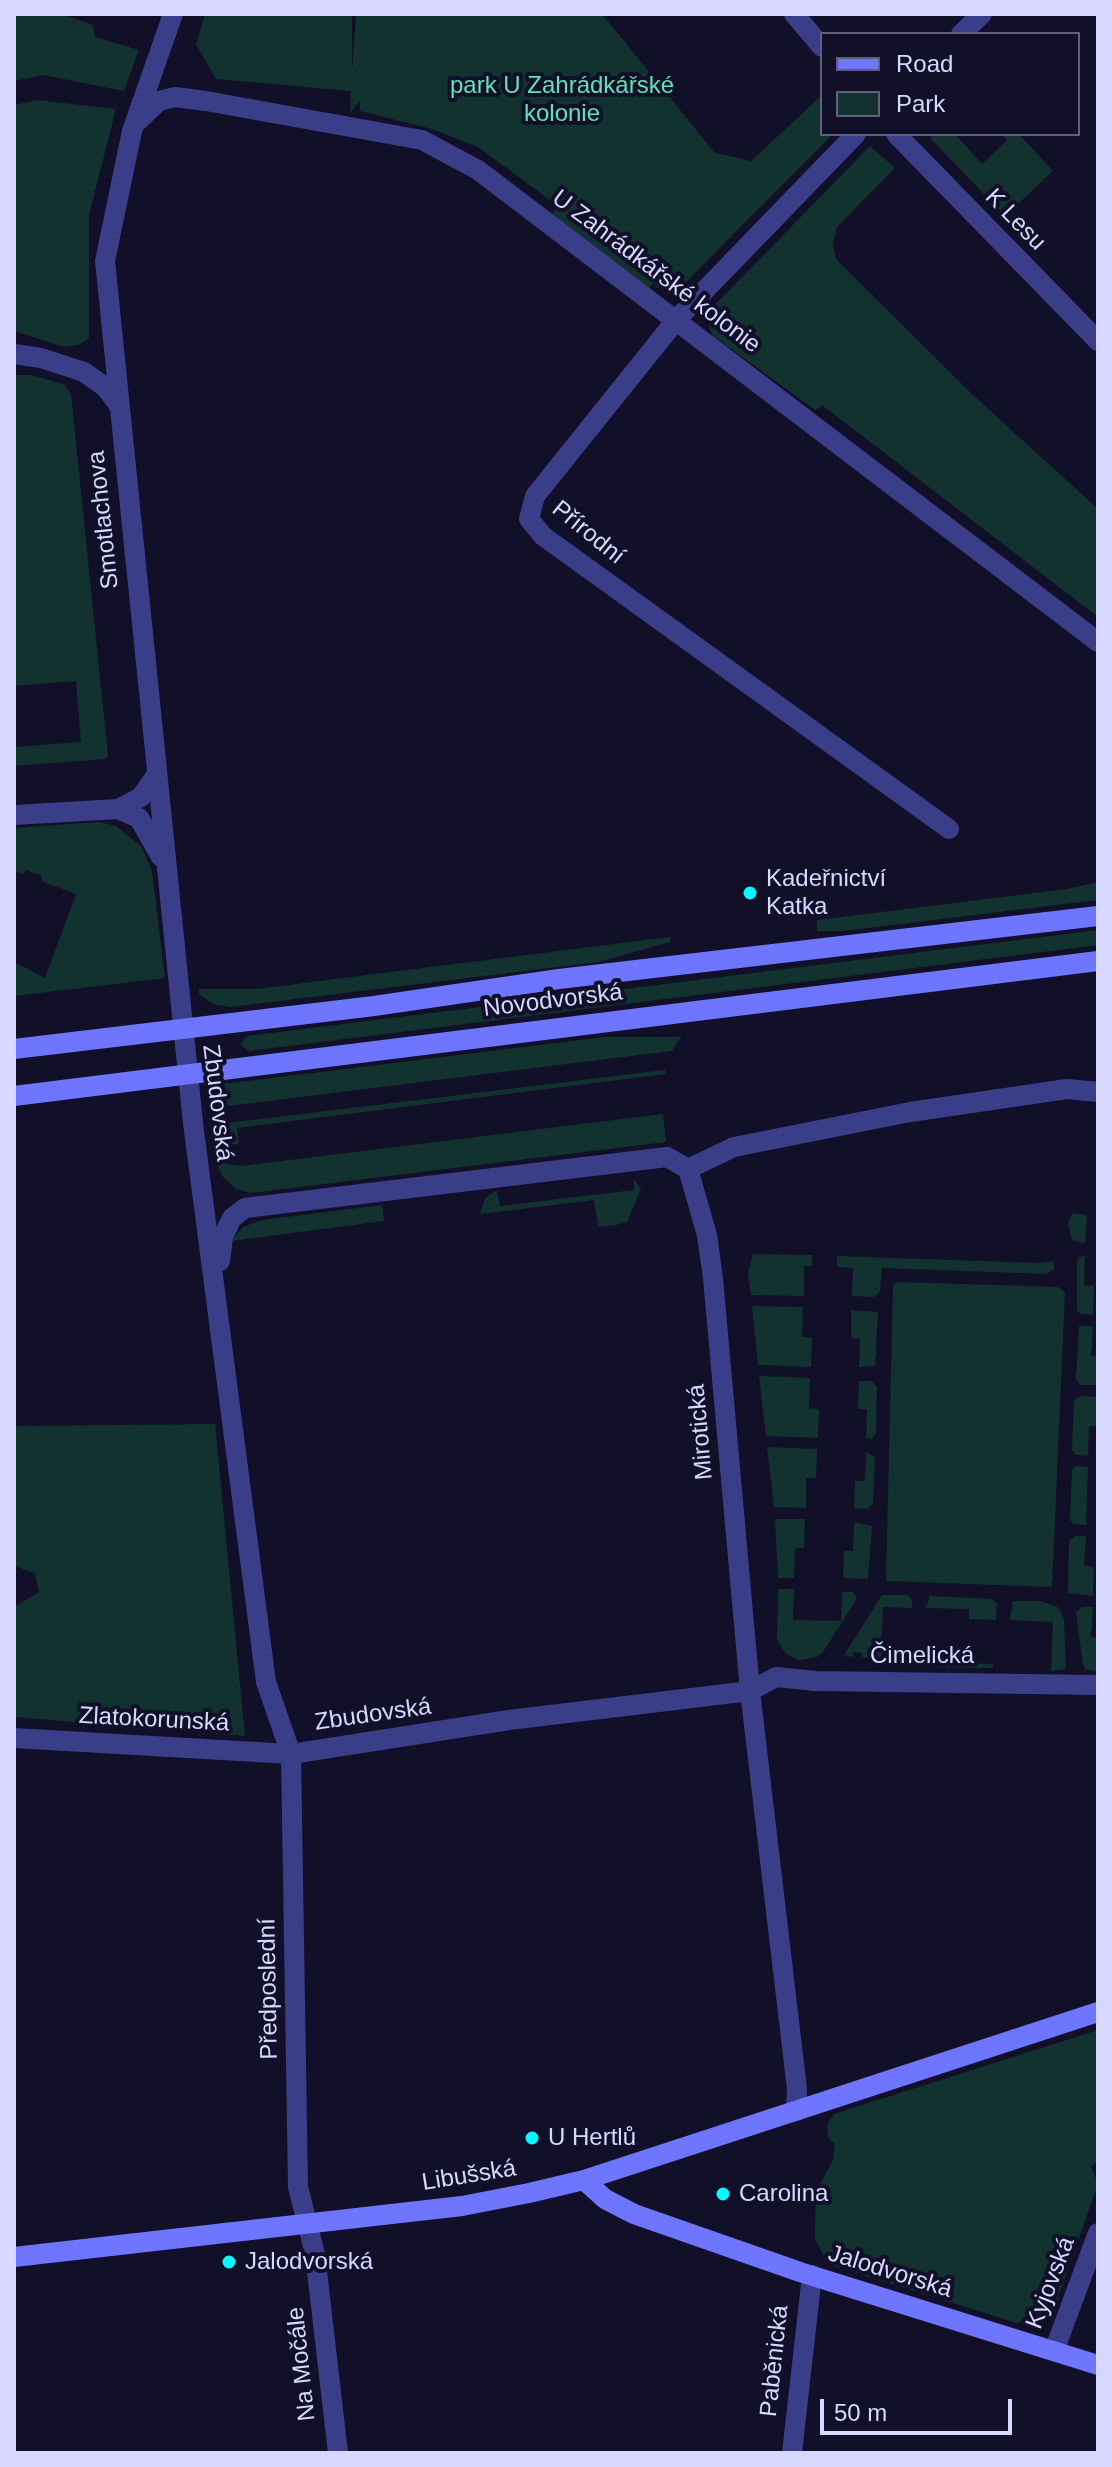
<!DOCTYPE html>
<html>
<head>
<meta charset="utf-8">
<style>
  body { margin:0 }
  #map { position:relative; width:1112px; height:2467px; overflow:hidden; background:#120f28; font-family:Helvetica,sans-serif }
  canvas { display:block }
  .frame { position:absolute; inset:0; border:16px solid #d8d7ff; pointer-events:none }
  .legend { position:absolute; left:820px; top:32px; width:260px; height:104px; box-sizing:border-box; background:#120f28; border:2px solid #615f7e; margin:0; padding:10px 14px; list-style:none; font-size:24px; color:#d8d7ff }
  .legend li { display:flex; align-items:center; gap:16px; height:40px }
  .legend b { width:40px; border:2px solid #615f7e }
  .scale { position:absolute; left:820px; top:2399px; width:192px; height:36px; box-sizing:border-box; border:4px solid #d8d7ff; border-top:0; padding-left:10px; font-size:24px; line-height:28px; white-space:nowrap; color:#d8d7ff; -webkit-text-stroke:6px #120f28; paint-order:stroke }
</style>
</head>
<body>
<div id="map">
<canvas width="1112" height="2467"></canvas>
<div class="frame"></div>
<ul class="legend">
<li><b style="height:10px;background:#6e75ff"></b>Road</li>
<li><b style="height:22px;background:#12322f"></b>Park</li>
</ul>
<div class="scale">50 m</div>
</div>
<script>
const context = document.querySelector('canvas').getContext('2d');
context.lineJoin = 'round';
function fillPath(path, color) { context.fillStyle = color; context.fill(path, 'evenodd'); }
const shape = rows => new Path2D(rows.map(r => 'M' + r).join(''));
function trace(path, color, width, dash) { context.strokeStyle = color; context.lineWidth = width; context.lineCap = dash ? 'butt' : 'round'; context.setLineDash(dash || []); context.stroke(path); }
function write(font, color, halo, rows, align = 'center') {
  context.font = font + ' Helvetica,sans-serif'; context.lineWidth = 8; context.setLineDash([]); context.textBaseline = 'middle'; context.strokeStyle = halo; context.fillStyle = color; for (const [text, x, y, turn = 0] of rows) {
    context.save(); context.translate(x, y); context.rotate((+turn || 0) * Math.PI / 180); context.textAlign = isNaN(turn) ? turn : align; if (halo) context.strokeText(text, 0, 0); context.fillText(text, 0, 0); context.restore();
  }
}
fillPath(shape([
  [14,14,62,14,93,25,95,37,139,50,124,91,43,75,14,81],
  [205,14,352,14,352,70,356,14,602,14,715,153,751,161,821,96,822,134,833,134,678,290,657,288,654,283,649,288,552,214,558,206,478,147,432,129,360,111,360,101,350,113,351,91,216,79,196,44],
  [37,100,116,109,89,215,89,338,79,345,64,347,14,331,14,105],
  [931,134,955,134,982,164,1007,140,1002,134,1019,134,1053,171,1005,216,931,139],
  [870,146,895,168,837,227,833,244,836,259,973,395,1098,509,1098,617,822,405,815,410,712,335,706,314],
  [14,375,32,375,65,385,71,394,108,756,105,759,14,766,14,747,81,742,76,681,14,686],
  [99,822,116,826,142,847,152,871,165,978,14,996,14,962,45,978,76,894,41,881,42,876,26,870,23,874,14,871,14,828],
  [1098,882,1098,900,843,931,817,931,817,920,1067,889],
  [1098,930,1098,945,249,1051,240,1045,247,1036],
  [670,937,670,942,599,962,230,1007,213,1004,199,994,199,989,256,989],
  [605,1037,681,1037,672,1051,212,1108,212,1091,222,1084],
  [665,1070,666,1074,237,1128,239,1145,220,1142,211,1125],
  [663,1114,666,1142,251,1193,236,1189,223,1177,215,1162,241,1166],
  [634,1179,641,1189,627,1222,616,1225,598,1227,594,1200,480,1214,485,1198,497,1190,500,1206,634,1190],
  [382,1205,384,1221,231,1241,243,1227,262,1220],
  [1072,1213,1087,1215,1085,1244,1072,1240,1068,1224],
  [753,1254,812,1255,812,1266,804,1266,804,1296,751,1295,748,1273],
  [837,1256,1039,1263,1054,1261,1054,1269,1047,1274,882,1268,880,1291,874,1297,852,1296,853,1268,837,1267],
  [1085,1256,1084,1285,1094,1286,1093,1315,1081,1314,1077,1310,1077,1261,1079,1257],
  [898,1282,1058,1287,1065,1292,1052,1587,886,1581,893,1285],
  [752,1306,803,1307,802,1337,812,1338,811,1367,758,1365],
  [851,1310,878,1312,875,1366,859,1367,860,1339,851,1338],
  [1079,1326,1093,1326,1091,1356,1098,1357,1098,1385,1080,1385,1076,1379],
  [759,1376,810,1378,809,1408,819,1409,818,1438,766,1436],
  [859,1381,872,1381,877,1387,876,1434,871,1439,866,1438,867,1409,858,1409],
  [1080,1396,1098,1397,1098,1426,1089,1426,1088,1456,1076,1455,1072,1450,1074,1400],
  [215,1424,245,1736,14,1717,14,1607,39,1592,35,1573,14,1566,14,1426],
  [767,1447,817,1449,816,1478,806,1478,806,1508,774,1507],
  [866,1452,875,1457,873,1504,867,1509,854,1508,855,1481,865,1481],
  [1076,1466,1088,1467,1086,1525,1074,1524,1070,1520,1072,1470],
  [775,1519,805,1519,804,1548,795,1548,794,1578,778,1578],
  [854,1522,872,1526,868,1579,843,1578,844,1551,853,1551],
  [1075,1536,1086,1536,1084,1565,1094,1567,1093,1596,1068,1593,1069,1540],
  [778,1589,794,1589,793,1620,841,1621,842,1592,853,1592,857,1598,823,1652,817,1657,799,1660,786,1654,777,1640],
  [882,1595,907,1595,912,1600,912,1608,883,1607,881,1650,909,1651,911,1667,862,1657,862,1653,853,1652,853,1657,844,1655],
  [930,1596,992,1599,997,1604,996,1620,969,1619,969,1609,926,1608],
  [1013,1601,1041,1601,1058,1607,1064,1619,1066,1669,1051,1671,1053,1622,1010,1620],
  [1082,1607,1093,1607,1091,1636,1098,1638,1098,1672,1085,1669,1083,1664,1076,1613],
  [923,1657,966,1658,966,1663,993,1664,993,1668,923,1667],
  [1098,2030,1098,2161,1091,2166,1098,2184,1053,2312,1017,2323,828,2264,815,2239,816,2192,833,2160,835,2143,828,2139,827,2125,834,2114]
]), '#12322f');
trace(shape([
  [173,14,132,131,105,261,193,1123,266,1682,291,1754,298,2187,315,2254,338,2453],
  [794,14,822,47],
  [961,34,982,14],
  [138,121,159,101,175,97,206,101,422,140,478,170,1098,642],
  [856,134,677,319,535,496,529,519,543,536,949,829],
  [896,134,1098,341],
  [14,354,41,358,84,372,105,387,119,405],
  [118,809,139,818,161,857],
  [14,815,118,809,141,797,157,774],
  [688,1169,734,1147,910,1112,1067,1089,1098,1092],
  [220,1261,223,1237,232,1218,245,1208,667,1157,688,1169,707,1235,713,1278,750,1691,797,2089,796,2111],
  [14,1738,291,1754,509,1720,750,1691,776,1677,815,1681,1098,1685],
  [1054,2351,1098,2233],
  [792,2453,812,2275]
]), '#3a3d88', 20);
trace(shape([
  [14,1049,374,1006,559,979,1098,916],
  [14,1096,1098,961],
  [584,2180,605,2199,634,2214,800,2272,1098,2365],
  [14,2257,462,2206,529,2193,584,2180,1098,2012]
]), '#6e75ff', 20);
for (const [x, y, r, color] of [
  [750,893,8,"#03f9ff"],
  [532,2138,8,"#03f9ff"],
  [723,2194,8,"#03f9ff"],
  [229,2262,8,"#03f9ff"]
]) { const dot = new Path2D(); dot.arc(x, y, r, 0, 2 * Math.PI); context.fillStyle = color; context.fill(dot); trace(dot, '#120f28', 3); }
write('24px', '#5fe2b7', '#120f28', [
  ["park U Zahrádkářské",562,86],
  ["kolonie",562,114]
]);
write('24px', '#d8d7ff', '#120f28', [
  ["K Lesu",1015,220,46],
  ["U Zahrádkářské kolonie",656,272,37],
  ["Smotlachova",104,520,-96],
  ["Přírodní",588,533,39],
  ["Novodvorská",553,1001,-7],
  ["Zbudovská",217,1103,83],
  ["Mirotická",701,1432,-95],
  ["Čimelická",922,1656],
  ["Zbudovská",373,1715,-8],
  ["Zlatokorunská",154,1720,3],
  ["Předposlední",269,1989,-91],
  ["Libušská",469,2176,-9],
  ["Jalodvorská",890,2272,17],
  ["Kyjovská",1051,2283,-69],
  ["Paběnická",775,2361,-84],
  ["Na Močále",302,2364,-96]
]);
write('24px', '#d8d7ff', '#120f28', [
  ["Kadeřnictví",766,879],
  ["Katka",766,907],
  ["U Hertlů",548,2138],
  ["Carolina",739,2194],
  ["Jalodvorská",245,2262]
], 'left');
</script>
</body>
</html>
